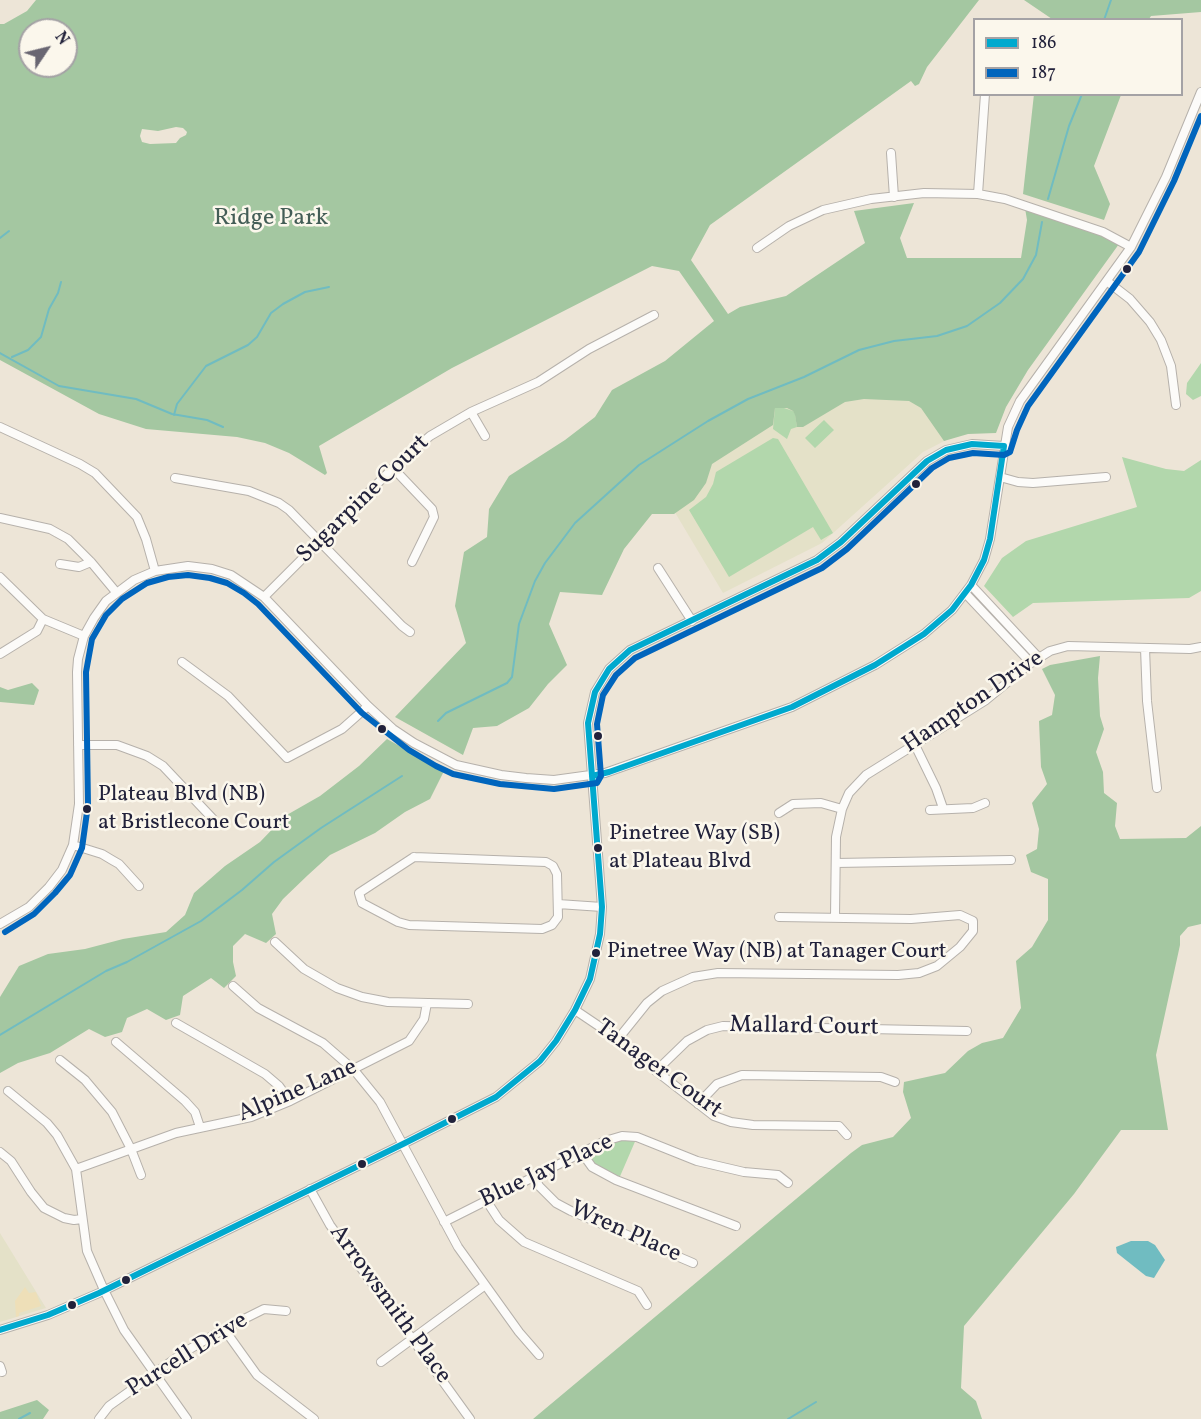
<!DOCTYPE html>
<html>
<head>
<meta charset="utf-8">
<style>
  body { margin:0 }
  #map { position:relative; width:1201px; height:1419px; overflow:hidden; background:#ede5d7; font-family:Vollkorn,serif }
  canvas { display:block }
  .legend { position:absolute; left:973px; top:18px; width:210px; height:78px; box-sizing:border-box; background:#fbf7ec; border:2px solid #a4a2a5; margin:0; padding:8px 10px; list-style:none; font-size:18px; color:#22223b }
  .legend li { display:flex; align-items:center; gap:12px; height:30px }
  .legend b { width:30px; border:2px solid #a4a2a5 }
  .north { position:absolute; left:18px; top:18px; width:60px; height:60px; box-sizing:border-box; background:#fbf7ec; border:2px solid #a4a2a5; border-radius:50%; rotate:55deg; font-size:16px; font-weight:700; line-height:24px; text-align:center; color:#22223b }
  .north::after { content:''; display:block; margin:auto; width:21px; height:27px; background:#696672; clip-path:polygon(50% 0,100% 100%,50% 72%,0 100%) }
</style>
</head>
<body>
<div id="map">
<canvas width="1201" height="1419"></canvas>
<ul class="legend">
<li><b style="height:8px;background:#00a9ce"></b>186</li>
<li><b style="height:8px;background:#0065bd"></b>187</li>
</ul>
<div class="north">N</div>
</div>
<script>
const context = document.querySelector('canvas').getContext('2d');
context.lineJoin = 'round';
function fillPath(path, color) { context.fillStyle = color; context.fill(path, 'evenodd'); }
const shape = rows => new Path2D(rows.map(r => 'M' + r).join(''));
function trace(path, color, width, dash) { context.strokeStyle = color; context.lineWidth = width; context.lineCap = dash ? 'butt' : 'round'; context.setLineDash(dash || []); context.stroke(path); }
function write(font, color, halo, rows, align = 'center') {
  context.font = font + ' Vollkorn,serif'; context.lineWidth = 5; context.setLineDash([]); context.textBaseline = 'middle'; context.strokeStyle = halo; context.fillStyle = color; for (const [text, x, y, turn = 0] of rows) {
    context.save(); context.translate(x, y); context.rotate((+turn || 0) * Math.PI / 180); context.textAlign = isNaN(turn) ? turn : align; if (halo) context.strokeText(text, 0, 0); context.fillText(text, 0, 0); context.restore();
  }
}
fillPath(shape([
  [912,390,954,436,923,452,822,543,723,593,664,494,700,468,761,408],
  [0,1233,46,1308,0,1322]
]), '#e4e1c8');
fillPath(shape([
  [1201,363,1201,396,1193,400,1186,394,1187,383],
  [781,407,793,411,795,414,797,427,791,429,787,439,773,429,775,408],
  [824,420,834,430,815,448,805,438],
  [773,438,778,439,833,533,821,540,813,527,729,577,689,510,706,497,713,484,716,472],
  [1122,457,1166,469,1184,471,1201,460,1201,591,1189,598,1033,603,1013,617,984,586,1002,558,1026,541,1137,507],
  [637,1137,618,1181,592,1167,582,1153,605,1141]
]), '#b2d7ac');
fillPath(shape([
  [36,0,979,0,927,67,919,84,915,86,911,81,710,225,691,260,728,314,740,307,786,296,865,243,854,211,914,203,900,238,907,258,1021,258,1027,220,1025,208,1102,235,1119,244,1028,370,1006,407,996,433,968,434,944,441,921,408,909,401,864,399,845,402,803,427,797,427,795,415,793,411,787,408,775,408,773,425,712,464,706,483,694,500,674,514,652,514,624,549,602,595,560,592,549,624,567,665,548,684,529,708,497,726,473,728,463,755,395,717,466,643,455,606,464,552,487,537,489,509,509,476,565,440,595,417,612,390,665,361,714,321,679,271,652,266,452,368,319,446,327,473,325,475,289,453,265,443,237,437,146,429,99,414,0,360,0,24,4,24,27,11],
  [30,30,66,30,66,66,30,66],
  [176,127,183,128,187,132,186,135,180,138,176,143,150,144,142,142,140,136,142,129,158,131],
  [1024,0,1201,0,1201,12,1151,16,1149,19,1052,19],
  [1034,94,1121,95,1094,166,1110,204,1104,220,1023,194],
  [1100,656,1098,678,1100,716,1104,729,1096,752,1103,772,1104,793,1117,803,1115,826,1120,839,1186,838,1201,826,1201,924,1188,927,1180,936,1180,945,1156,1055,1168,1130,1121,1130,1074,1194,964,1326,961,1388,976,1401,982,1419,533,1419,851,1153,862,1145,893,1137,911,1118,903,1092,904,1082,945,1073,968,1051,982,1043,1003,1038,1021,1008,1016,961,1032,947,1048,920,1048,879,1031,872,1026,855,1037,849,1039,829,1032,803,1047,784,1041,767,1039,721,1052,715,1055,695,1042,669,1050,665],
  [32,683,39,690,34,705,0,702,0,687,8,690],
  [387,739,444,771,430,799,405,812,375,833,330,855,308,875,283,899,272,914,276,934,266,943,245,934,233,946,233,962,236,976,224,988,211,978,183,996,180,1015,166,1020,147,1009,127,1018,122,1032,105,1037,89,1029,50,1053,18,1063,0,1073,0,997,19,966,48,954,85,949,123,939,166,932,185,915,194,893,225,866,260,842,285,816,320,796,359,766],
  [37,1400,49,1410,43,1419,0,1419,0,1412]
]), '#a4c7a1');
fillPath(shape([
  [25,1287,29,1293,36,1292,41,1306,19,1313,19,1316,16,1317,15,1301]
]), '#eedfb8');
fillPath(shape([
  [1131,1241,1148,1241,1155,1245,1165,1260,1154,1278,1146,1276,1117,1253,1116,1247]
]), '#70bcc1');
trace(shape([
  [1104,20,1111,0],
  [1048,199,1069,126,1082,94],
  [0,238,9,231],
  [0,353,59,386,136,399,172,414,207,420,223,427],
  [12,357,28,350,41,337,49,309,58,293,61,282],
  [174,415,177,404,206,366,248,345,257,337,271,313,283,304,305,292,329,287],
  [438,721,446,713,507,683,512,677,519,624,535,581,545,563,575,523,639,465,708,421,748,399,804,377,859,350,894,341,937,336,967,326,1000,303,1023,279,1036,255,1042,222],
  [0,1035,106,971,127,962,201,921,242,890,274,862,321,828,402,776],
  [19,1419,30,1413],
  [788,1419,816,1402]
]), '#70bcc1', 2);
const minor = shape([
  [891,153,894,197],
  [978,194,985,94],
  [757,248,789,226,823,210,871,199,924,193,978,194,1005,199,1103,232,1131,247],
  [1108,282,1130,299,1150,322,1161,340,1171,366,1176,405],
  [471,412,485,436],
  [0,427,80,464,95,473,137,517,146,539,155,571],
  [393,468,432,509,434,517,412,562],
  [1000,477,1018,482,1033,483,1106,477],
  [175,478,249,491,279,503,289,510,402,626,410,632],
  [0,518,50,529,68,539,91,562,116,592],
  [60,564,79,567,91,562],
  [658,568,692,621],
  [0,577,43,619,84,636],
  [971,585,1039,658],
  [965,593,1031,663],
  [264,597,393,468,430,436,471,412,538,382,589,349,654,315],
  [1145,648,1147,701,1157,788],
  [0,654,37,631,43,619],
  [182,662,228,696,287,758,342,729,368,706],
  [78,745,117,745,147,756,163,766,213,819],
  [915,745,936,788,943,808],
  [930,810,973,808,985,803],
  [779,813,793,804,821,803,842,809],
  [73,845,102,854,112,860,119,864,139,886],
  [414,857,546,862,553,866,557,874,558,917,552,925,542,929,409,925,398,922,362,903,359,893,414,857],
  [836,863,1011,860],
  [558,904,602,907],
  [835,917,836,837,842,809,849,793,866,775,986,700,1031,663,1050,651,1068,646,1190,649,1201,647],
  [0,924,29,907,49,887,62,870,73,845,79,804,77,672,78,659,84,636,94,618,106,601,134,580,155,571,188,566,212,569,231,575,264,597,368,706,393,729,414,743,456,765,501,775,526,778,554,780,605,773,792,707,875,665,924,634,952,610,971,585,984,560,990,539,1008,427,1020,401,1131,247,1166,177,1201,92],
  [275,942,304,969,337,988,362,997,388,1002,468,1004],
  [233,986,258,1008,323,1043,354,1070,380,1102,458,1247,519,1332,539,1355],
  [575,1010,618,1039,656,1071,714,1116,731,1122,753,1125,839,1126,847,1135],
  [176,1023,265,1074,279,1086,290,1101],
  [618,1039,647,1003,662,991,693,977,718,973,898,975,919,973,937,966,960,947,973,931,973,921,960,915,911,919,779,917],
  [116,1042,185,1101,195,1112,200,1127],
  [60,1060,85,1080,112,1112,131,1149,141,1175],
  [656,1071,687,1041,707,1030,723,1026,967,1031],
  [8,1091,47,1123,57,1135,76,1169,87,1251,104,1290,124,1330,187,1419],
  [698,1104,717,1084,742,1075,881,1077,895,1082],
  [0,1152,11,1161,31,1192,44,1208,64,1218,74,1220,82,1219],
  [582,1153,592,1167,616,1180,736,1226],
  [76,1169,176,1133,251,1117,290,1101,409,1041,424,1019,427,1003],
  [534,1176,539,1186,556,1203,571,1211,693,1263],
  [310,1189,330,1225,470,1419],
  [486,1200,499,1220,524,1242,638,1291,647,1305],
  [444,1222,605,1141,622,1136,637,1137,697,1161,744,1172,778,1175,788,1183],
  [224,1329,257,1375,314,1419],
  [0,1330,48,1315,99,1293,403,1144,496,1097,540,1061,556,1041,575,1010,590,979,600,934,602,907,588,723,595,692,609,669,630,650,817,560,841,542,927,461,946,450,972,444,1004,446],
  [381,1362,484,1286],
  [0,1366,2,1372],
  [99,1419,109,1406,183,1353,224,1329,264,1309,286,1311]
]);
trace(minor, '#b6b1ab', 10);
trace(minor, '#fcfbf9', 8);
trace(shape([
  [592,776,609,772,792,707,875,665,924,634,952,610,971,585,984,560,990,539,1004,446],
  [0,1330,48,1315,99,1293,403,1144,496,1097,540,1061,556,1041,575,1010,590,979,600,934,602,907,588,723,595,692,609,669,630,650,817,560,841,542,927,461,946,450,972,444,1004,446]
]), '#00a9ce', 6);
trace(shape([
  [5,932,34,914,55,893,70,875,82,848,88,805,86,672,92,639,106,615,122,599,147,583,168,577,188,575,210,578,227,583,244,593,258,604,362,713,409,750,436,766,453,774,500,784,554,789,597,783,601,776,597,724,603,695,616,675,635,658,822,568,847,549,932,468,949,458,973,453,1004,455,1010,452,1017,430,1028,406,1139,252,1174,181,1201,116]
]), '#0065bd', 6);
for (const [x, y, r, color] of [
  [1127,269,5,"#22223b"],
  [916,484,5,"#22223b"],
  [382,729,5,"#22223b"],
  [598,736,5,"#22223b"],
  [87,809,5,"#22223b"],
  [598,848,5,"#22223b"],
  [596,953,5,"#22223b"],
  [452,1119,5,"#22223b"],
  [362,1164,5,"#22223b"],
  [126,1280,5,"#22223b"],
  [72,1305,5,"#22223b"]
]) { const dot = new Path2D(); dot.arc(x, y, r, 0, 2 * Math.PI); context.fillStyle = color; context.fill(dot); trace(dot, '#fbf7ec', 2); }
write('22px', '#22223b', '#fbf7ec', [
  ["Plateau Blvd (NB)",98,796],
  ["at Bristlecone Court",98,824],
  ["Pinetree Way (SB)",609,835],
  ["at Plateau Blvd",609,863],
  ["Pinetree Way (NB) at Tanager Court",607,953]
], 'left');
write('24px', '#435d56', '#fbf7ec', [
  ["Ridge Park",271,220]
]);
write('24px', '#22223b', '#fbf7ec', [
  ["Sugarpine Court",364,500,-44],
  ["Hampton Drive",974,703,-34],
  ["Mallard Court",804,1028,1],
  ["Tanager Court",658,1070,36],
  ["Alpine Lane",298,1092,-23],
  ["Blue Jay Place",547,1172,-25],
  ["Wren Place",625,1233,24],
  ["Arrowsmith Place",389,1305,54],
  ["Purcell Drive",188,1356,-32]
]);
</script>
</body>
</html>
